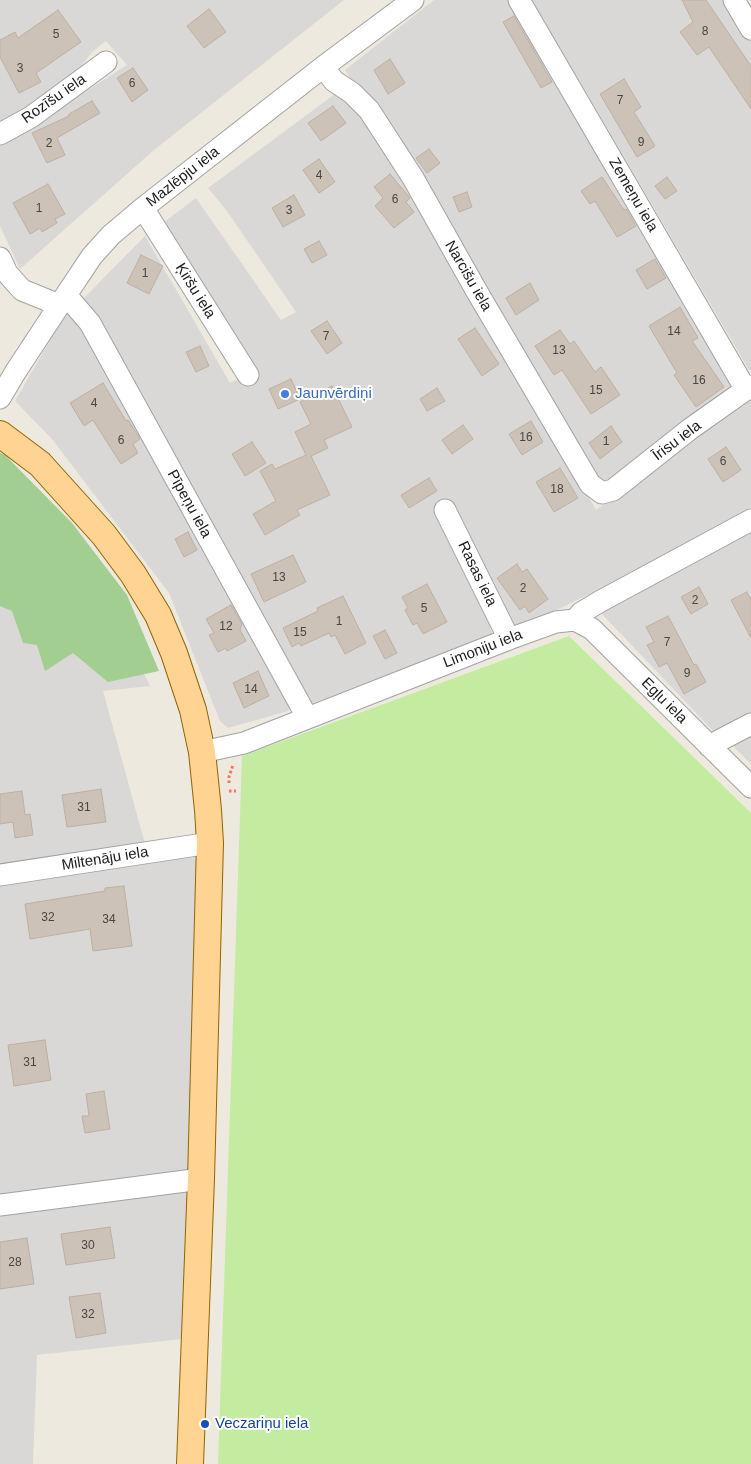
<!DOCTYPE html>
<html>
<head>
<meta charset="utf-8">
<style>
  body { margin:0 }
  canvas { display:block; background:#ede9df }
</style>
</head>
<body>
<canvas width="751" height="1464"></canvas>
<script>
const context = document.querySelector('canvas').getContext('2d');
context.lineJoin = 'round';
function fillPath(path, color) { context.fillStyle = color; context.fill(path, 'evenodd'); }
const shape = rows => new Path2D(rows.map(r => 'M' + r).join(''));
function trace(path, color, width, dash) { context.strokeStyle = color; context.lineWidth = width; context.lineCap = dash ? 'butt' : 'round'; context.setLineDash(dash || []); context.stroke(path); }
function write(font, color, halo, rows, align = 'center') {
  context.font = font + ' Helvetica,sans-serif'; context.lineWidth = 4; context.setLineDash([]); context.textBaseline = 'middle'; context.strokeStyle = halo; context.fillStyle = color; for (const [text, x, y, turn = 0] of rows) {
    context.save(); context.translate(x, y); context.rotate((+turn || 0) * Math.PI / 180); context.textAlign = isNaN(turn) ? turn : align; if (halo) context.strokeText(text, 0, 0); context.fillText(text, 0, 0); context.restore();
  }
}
fillPath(shape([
  [0,0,344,0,154,150,20,269,0,226,0,143,53,112,127,65,106,41,92,52,78,70,56,88,0,123],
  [434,0,511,0,733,383,730,394,616,480,598,482,468,255,345,70],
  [532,0,727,0,751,41,751,370,749,370],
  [339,91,365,119,451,259,596,510,751,397,751,507,628,575,561,608,511,628,497,623,490,628,493,634,308,705,83,299,145,236,230,383,244,376,159,226,196,198,281,320,296,312,227,211,208,188],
  [65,314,77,314,291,706,288,711,228,728,220,721,169,593,52,439,15,401],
  [0,472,93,567,150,686,103,691,150,862,202,855,182,1339,37,1355,33,1464,0,1464],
  [751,530,751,720,719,737,600,612],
  [751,735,751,764,732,745]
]), '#d9d8d7');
fillPath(shape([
  [569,636,751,813,751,1464,218,1464,242,756]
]), '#c3eca0');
fillPath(shape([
  [0,453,5,455,72,523,127,595,159,671,108,682,73,653,45,671,37,645,23,643,12,611,0,606]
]), '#a2cf91');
const building = shape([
  [682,0,706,0,751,66,751,109,709,47,697,55,680,32,693,22,682,0],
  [209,9,226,32,204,48,187,26,209,9],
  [58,10,81,42,36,73,41,82,19,93,0,57,0,40,15,32,18,38,58,10],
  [514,16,552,82,541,88,503,22,514,16],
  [390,59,405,83,388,94,374,70,390,59],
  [133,68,148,90,132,102,117,78,133,68],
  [624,79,641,107,634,112,655,146,637,157,600,94,624,79],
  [92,101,100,113,57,138,65,155,47,163,32,133,69,116,69,114,92,101],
  [333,106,346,123,321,141,308,123,333,106],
  [429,149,440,163,427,173,416,158,429,149],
  [319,159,335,182,319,193,303,170,319,159],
  [390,174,410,198,406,202,414,212,394,228,375,206,383,198,374,187,390,174],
  [602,177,624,210,626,209,636,226,617,237,595,201,590,204,581,191,602,177],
  [667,177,677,191,665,199,655,186,667,177],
  [48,184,65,214,55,219,57,223,42,232,40,228,30,234,13,203,48,184],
  [467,192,472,207,459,212,453,197,467,192],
  [294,195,305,215,283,227,272,208,294,195],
  [319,241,327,255,312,263,304,249,319,241],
  [141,255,163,266,149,294,127,283,141,255],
  [655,259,666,278,647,289,636,270,655,259],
  [530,283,539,300,516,315,506,298,530,283],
  [680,307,698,338,692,341,724,387,696,407,674,375,677,373,649,326,680,307],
  [327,321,342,343,327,354,311,331,327,321],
  [475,328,499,364,482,376,458,339,475,328],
  [560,330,570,344,574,341,595,372,601,367,620,395,591,414,562,370,554,375,535,346,560,330],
  [200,346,209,366,196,372,186,352,200,346],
  [291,379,300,399,278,409,269,389,291,379],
  [103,383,126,421,128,420,140,439,133,444,138,453,121,464,93,420,84,426,70,403,103,383],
  [332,386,352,427,324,440,328,448,311,456,330,495,297,510,300,515,265,535,253,514,276,501,260,471,272,464,275,469,306,455,295,432,311,424,300,402,332,386],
  [437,388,445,401,427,411,420,399,437,388],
  [531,421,543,442,522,455,509,434,531,421],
  [463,425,473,439,452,454,442,440,463,425],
  [611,426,622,442,600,459,589,443,611,426],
  [252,442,266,463,245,476,232,454,252,442],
  [726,447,741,470,723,482,708,459,726,447],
  [560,468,578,498,554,512,536,482,560,468],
  [429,478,437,491,409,508,401,495,429,478],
  [188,532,197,550,184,557,175,539,188,532],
  [293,555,306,582,264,602,251,574,293,555],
  [517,564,522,572,527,569,548,599,529,613,525,606,520,610,497,578,517,564],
  [427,584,447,622,423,634,417,623,413,625,405,610,408,608,402,597,427,584],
  [699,587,708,604,691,614,681,597,699,587],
  [747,592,751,600,751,638,731,600,747,592],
  [343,596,366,643,345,654,335,635,331,637,329,633,301,646,299,643,292,647,283,628,318,611,317,608,343,596],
  [231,605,242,624,240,630,246,641,227,651,226,648,218,652,209,635,214,633,206,619,231,605],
  [668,616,694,665,696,664,706,682,684,694,667,663,659,667,647,645,654,642,646,627,668,616],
  [385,630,397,653,385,659,373,636,385,630],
  [258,671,269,696,244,708,233,683,258,671],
  [101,789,106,822,67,827,62,795,101,789],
  [22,791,25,815,30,814,33,835,15,838,13,822,0,824,0,794,22,791],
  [124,886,132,946,93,951,90,929,30,939,25,904,105,891,105,888,124,886],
  [45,1040,51,1080,14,1086,8,1045,45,1040],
  [104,1091,110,1129,85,1133,82,1116,89,1116,86,1094,104,1091],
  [110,1227,115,1258,66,1265,61,1234,110,1227],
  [27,1238,34,1284,0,1289,0,1242,27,1238],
  [100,1293,106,1333,76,1338,69,1297,100,1293]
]);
fillPath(building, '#cdc2b8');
trace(building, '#bfafa1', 1);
const minor = shape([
  [519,0,746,390],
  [734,0,751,29],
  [323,67,334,81,352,93,369,110,413,178,476,290,590,484,602,493,613,490,690,429,751,386],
  [0,134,31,117,106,62],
  [143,208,248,375],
  [0,258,7,273,22,290,59,305],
  [66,295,90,323,307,717],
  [0,398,16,371,66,295,92,256,111,235,143,208,323,67,413,0],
  [445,510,509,639],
  [575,620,592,629,751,787],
  [709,746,751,724],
  [202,752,244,743,509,639,556,622,575,620,581,613,599,602,751,520],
  [0,875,210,843],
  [0,1205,201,1179]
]);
const major = shape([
  [0,434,40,464,104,535,133,574,158,615,174,653,193,710,202,752,208,810,210,843,201,1179,190,1464]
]);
trace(minor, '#a2a2a2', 23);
trace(major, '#916500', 28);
trace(shape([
  [229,783,229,777,233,765],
  [229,791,236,791]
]), '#ff735e', 3, [2.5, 2.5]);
trace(minor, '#fff', 21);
trace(major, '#ffd392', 26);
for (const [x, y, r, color] of [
  [285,394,5,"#3f7fe0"],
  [205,1424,5,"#1a4fb4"]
]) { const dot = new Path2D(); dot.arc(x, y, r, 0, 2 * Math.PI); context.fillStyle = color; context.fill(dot); trace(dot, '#fff', 2); }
write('12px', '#484542', null, [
  ["8",705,32],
  ["5",56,35],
  ["3",20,69],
  ["6",132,84],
  ["7",620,101],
  ["9",641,143],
  ["2",49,144],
  ["4",319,176],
  ["6",395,200],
  ["1",39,209],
  ["3",289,211],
  ["1",145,274],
  ["14",674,332],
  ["7",326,337],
  ["13",559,351],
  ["16",699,381],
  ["15",596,391],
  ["4",94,404],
  ["16",526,438],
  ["6",121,441],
  ["1",606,442],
  ["6",723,462],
  ["18",557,490],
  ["13",279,578],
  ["2",523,589],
  ["2",695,601],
  ["5",424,609],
  ["1",339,622],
  ["12",226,627],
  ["15",300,633],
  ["7",667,643],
  ["9",687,674],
  ["14",251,690],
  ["31",84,808],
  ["32",48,918],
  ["34",109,920],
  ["31",30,1063],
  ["30",88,1246],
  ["28",15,1263],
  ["32",88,1315]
]);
write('15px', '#1b1b1b', '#fff', [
  ["Rozīšu iela",54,99,-35],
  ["Mazlēpju iela",183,177,-38],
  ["Zemeņu iela",633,195,60],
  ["Narcišu iela",468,276,60],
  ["Ķiršu iela",195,291,58],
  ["Īrisu iela",677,441,-37],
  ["Pīpeņu iela",189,504,61],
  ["Rasas iela",477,574,64],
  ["Limoniju iela",483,649,-21],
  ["Egļu iela",664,701,45],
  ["Miltenāju iela",105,859,-9]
]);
write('15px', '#366cbe', '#fff', [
  ["Jaunvērdiņi",295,394]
], 'left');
write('15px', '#164399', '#fff', [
  ["Veczariņu iela",215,1424]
], 'left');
</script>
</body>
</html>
